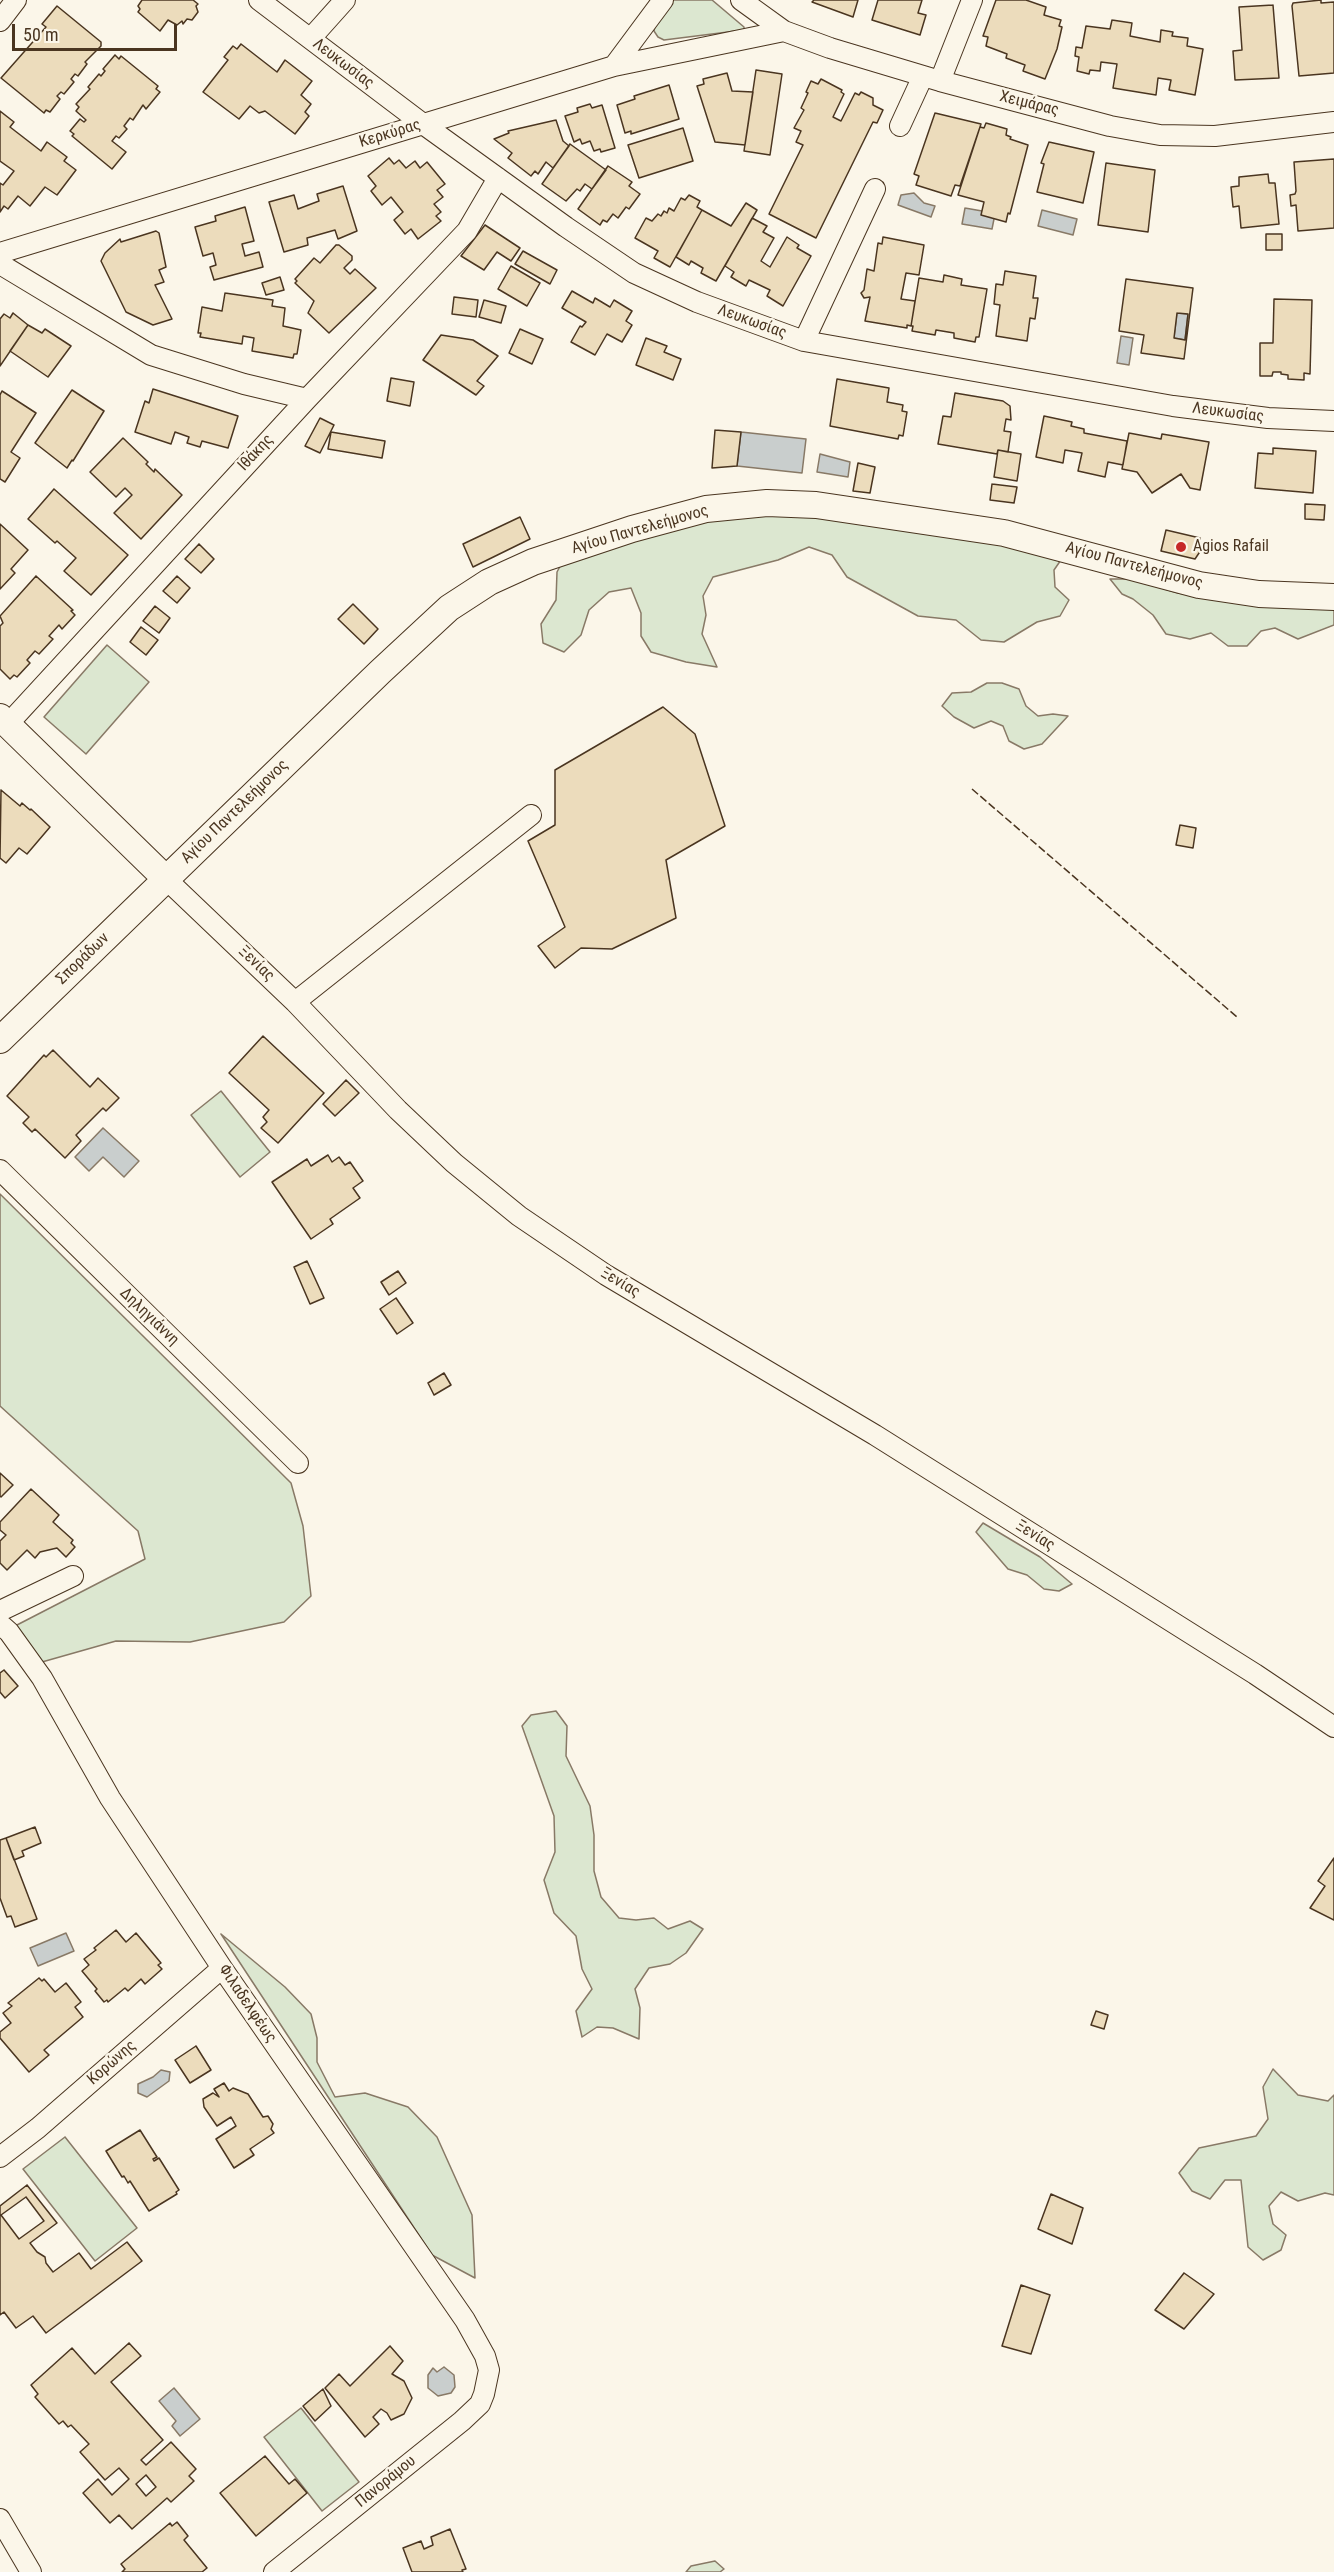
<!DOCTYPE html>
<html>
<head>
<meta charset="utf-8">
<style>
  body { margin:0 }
  #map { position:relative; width:1334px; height:2572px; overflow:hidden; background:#fbf6e9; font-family:"Roboto Condensed",sans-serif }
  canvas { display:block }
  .scale { position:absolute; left:12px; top:24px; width:165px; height:27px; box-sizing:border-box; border:3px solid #4a3520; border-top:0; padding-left:8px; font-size:18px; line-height:21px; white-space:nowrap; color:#4a3520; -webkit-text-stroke:4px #fbf6e9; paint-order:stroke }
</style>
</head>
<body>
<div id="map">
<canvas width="1334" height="2572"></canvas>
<div class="scale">50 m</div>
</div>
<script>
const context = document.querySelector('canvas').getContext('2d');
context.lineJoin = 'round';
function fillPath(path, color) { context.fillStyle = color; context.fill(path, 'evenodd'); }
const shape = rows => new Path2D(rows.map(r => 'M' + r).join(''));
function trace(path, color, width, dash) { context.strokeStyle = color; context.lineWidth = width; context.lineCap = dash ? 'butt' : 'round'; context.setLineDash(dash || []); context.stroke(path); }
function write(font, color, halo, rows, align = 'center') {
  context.font = font + ' "Roboto Condensed",sans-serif'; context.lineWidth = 4.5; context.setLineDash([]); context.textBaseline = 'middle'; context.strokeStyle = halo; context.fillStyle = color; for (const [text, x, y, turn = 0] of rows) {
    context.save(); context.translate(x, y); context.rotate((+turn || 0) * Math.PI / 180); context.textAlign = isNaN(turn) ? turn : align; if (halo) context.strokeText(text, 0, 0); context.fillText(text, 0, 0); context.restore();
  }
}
const green = shape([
  [672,0,712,0,744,27,744,30,664,40,658,37,654,31,656,21,672,0],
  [728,513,802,513,917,528,1063,557,1054,570,1055,587,1069,600,1060,616,1037,622,1004,642,981,640,956,620,918,616,847,577,832,555,809,547,778,560,713,577,703,596,706,615,702,634,717,667,686,662,651,652,641,636,641,613,631,588,609,592,589,610,581,635,564,652,543,643,541,624,556,600,557,572,564,559,728,513],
  [1110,579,1131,579,1178,593,1248,604,1334,607,1334,625,1298,639,1275,628,1261,631,1247,646,1228,646,1211,633,1190,639,1166,634,1153,615,1133,599,1122,594,1110,579],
  [107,645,149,682,86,754,44,717,107,645],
  [987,683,1002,683,1019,689,1026,706,1038,716,1053,714,1068,716,1042,744,1024,749,1009,741,1003,726,991,721,974,728,954,717,942,706,952,693,971,692,987,683],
  [221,1091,270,1152,240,1177,191,1115,221,1091],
  [0,1194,291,1483,303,1526,311,1596,284,1622,190,1642,116,1641,42,1662,15,1626,145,1559,138,1531,0,1406,0,1194],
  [983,1523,1040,1557,1072,1584,1059,1591,1044,1589,1027,1575,1008,1569,976,1532,983,1523],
  [556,1711,567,1726,566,1756,590,1806,594,1835,594,1871,601,1897,619,1918,636,1920,654,1918,668,1929,690,1921,703,1929,686,1953,670,1964,649,1968,635,1989,640,2008,639,2039,613,2028,597,2027,582,2037,576,2011,592,1989,582,1969,576,1936,554,1913,544,1880,555,1852,554,1816,522,1726,531,1715,556,1711],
  [221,1934,285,1987,311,2014,317,2038,317,2062,335,2097,365,2093,408,2107,437,2137,472,2215,475,2278,432,2255,221,1934],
  [1273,2069,1298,2095,1328,2101,1334,2095,1334,2195,1325,2193,1298,2201,1281,2192,1269,2206,1273,2224,1286,2235,1281,2250,1263,2260,1248,2247,1241,2180,1225,2180,1210,2199,1192,2191,1179,2173,1199,2148,1256,2136,1268,2119,1263,2087,1273,2069],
  [65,2137,137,2228,95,2261,23,2169,65,2137],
  [301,2408,359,2482,322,2511,264,2437,301,2408],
  [715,2561,724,2569,720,2572,686,2572,691,2566,715,2561]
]);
fillPath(green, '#dce7d0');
trace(green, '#887966', 1.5);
const water = shape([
  [914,193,924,203,935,206,931,217,898,205,901,195,914,193],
  [965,208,982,211,994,219,992,229,962,224,965,208],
  [1042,210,1077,219,1073,235,1038,226,1042,210],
  [1177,313,1188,314,1185,340,1174,338,1177,313],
  [1121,336,1133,338,1129,365,1117,363,1121,336],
  [741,432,806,439,802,473,737,466,741,432],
  [820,454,850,462,848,477,817,472,820,454],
  [103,1128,139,1161,124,1177,103,1157,89,1171,75,1157,103,1128],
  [66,1933,74,1951,38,1966,30,1948,66,1933],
  [161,2070,170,2072,169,2081,147,2097,138,2093,138,2084,153,2077,161,2070],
  [444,2367,454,2375,455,2387,451,2393,438,2396,428,2388,428,2375,433,2368,437,2372,444,2367],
  [174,2388,200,2419,180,2436,172,2426,176,2421,159,2401,174,2388]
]);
fillPath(water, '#c9cecd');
trace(water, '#887966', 1.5);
const building = shape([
  [142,0,193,0,198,4,196,6,198,12,192,20,187,19,183,24,182,21,177,25,168,20,160,31,138,12,140,9,138,6,142,0],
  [814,0,858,0,853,17,812,2,814,0],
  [878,0,922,0,918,13,926,15,920,35,872,20,878,0],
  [996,0,1026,0,1046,7,1044,15,1061,20,1059,26,1062,27,1057,49,1045,79,1023,71,1025,65,1006,58,1007,54,986,46,988,37,983,36,996,0],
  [1321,0,1321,3,1334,2,1334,73,1299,76,1292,6,1293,3,1321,0],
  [1273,5,1279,78,1235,80,1233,51,1242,50,1239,7,1273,5],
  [57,6,101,42,101,46,85,62,87,64,78,76,75,74,71,79,74,82,64,94,61,92,57,96,60,99,50,112,46,110,44,113,1,78,46,27,42,24,57,6],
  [1112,20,1132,23,1130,36,1160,42,1161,30,1173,32,1172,36,1188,38,1187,46,1203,49,1195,95,1169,90,1171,80,1158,78,1156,95,1113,88,1117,64,1101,62,1100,71,1090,70,1089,74,1077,71,1079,57,1075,56,1076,47,1082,48,1086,26,1110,29,1112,20],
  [241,44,277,72,285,60,312,81,301,95,311,104,305,112,309,116,295,134,265,111,259,113,250,106,239,119,203,92,228,60,224,57,233,46,237,49,241,44],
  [115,55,119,59,121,56,158,86,156,89,160,92,146,109,143,105,133,120,130,118,124,126,127,129,119,138,116,136,112,141,126,152,112,169,72,136,74,134,70,131,80,119,84,122,86,120,76,111,79,107,76,104,90,89,88,87,99,74,101,76,105,71,103,69,115,55],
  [756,70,782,74,770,155,744,151,756,70],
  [727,73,732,91,753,92,745,145,715,142,697,86,704,84,703,79,727,73],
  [821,79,842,90,841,92,844,94,833,117,841,121,855,93,859,95,861,92,873,98,873,105,883,110,877,123,873,122,816,238,769,214,803,145,796,142,801,131,794,128,804,110,801,108,808,93,806,92,811,81,818,84,821,79],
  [669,85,679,119,631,134,631,131,625,133,617,105,635,99,634,96,669,85],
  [590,104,592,108,602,105,615,148,601,152,600,149,594,151,590,141,582,144,580,139,574,142,565,116,578,112,577,108,590,104],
  [0,111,14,122,10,127,41,151,47,142,67,157,64,161,76,170,57,195,45,187,30,206,18,196,8,209,4,206,0,212,0,183,3,185,14,171,0,161,0,111],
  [935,113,981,124,960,186,955,185,951,196,916,185,919,176,914,174,935,113],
  [556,120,563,141,569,146,553,168,546,162,538,174,535,171,531,176,508,158,512,153,494,139,509,133,508,131,556,120],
  [986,123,1007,129,1006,135,1011,137,1010,139,1028,145,1010,214,1008,213,1006,222,981,215,984,202,958,195,980,127,984,128,986,123],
  [683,128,693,161,639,178,628,145,683,128],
  [1049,142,1094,152,1083,203,1037,192,1044,164,1041,163,1049,142],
  [570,144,606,170,592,189,585,184,580,191,577,189,566,201,542,184,570,144],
  [389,158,394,164,399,160,406,168,415,161,420,168,427,162,445,184,437,190,443,197,434,204,441,212,436,216,441,221,418,239,411,229,405,234,394,220,403,212,391,197,382,205,371,191,376,186,368,176,389,158],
  [1334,159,1334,228,1298,231,1296,205,1291,206,1290,195,1295,194,1296,191,1294,162,1334,159],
  [1106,163,1155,170,1148,232,1098,225,1106,163],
  [608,166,632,182,629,186,640,194,629,209,626,207,618,218,613,214,607,222,603,220,600,225,578,209,608,166],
  [1268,174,1269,183,1275,183,1279,224,1241,228,1239,206,1233,207,1231,187,1239,186,1239,177,1268,174],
  [343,186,357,231,338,239,335,230,307,238,308,245,284,252,269,202,294,195,298,209,319,201,317,194,343,186],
  [689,195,700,201,697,207,702,210,670,267,654,258,658,251,635,238,646,218,652,221,658,214,661,216,664,211,667,213,669,208,674,211,681,198,685,200,689,195],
  [746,203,757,210,716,281,701,273,703,268,691,261,689,265,676,257,702,210,731,226,746,203],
  [245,207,254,241,242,244,245,256,259,252,263,267,214,280,210,267,216,265,213,253,203,256,195,227,216,221,215,216,245,207],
  [752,218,767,226,763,232,774,238,761,261,770,267,787,237,799,245,797,248,811,256,783,306,767,296,770,290,749,280,746,286,731,277,734,272,725,266,752,218],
  [485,225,520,248,511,261,497,252,484,270,461,256,485,225],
  [156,231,159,233,166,267,159,270,164,282,155,285,172,319,153,325,126,312,101,261,105,253,120,239,121,242,156,231],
  [1266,234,1282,234,1282,250,1266,250,1266,234],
  [883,237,924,245,919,275,906,273,901,299,915,301,911,326,907,325,907,328,865,321,870,297,864,298,861,293,864,290,867,269,874,271,878,243,882,244,883,237],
  [336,245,339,245,352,256,352,260,344,268,350,274,355,269,376,288,329,333,308,313,314,301,295,283,297,281,295,279,314,258,320,263,336,245],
  [523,251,557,270,550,284,515,264,523,251],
  [511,266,540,283,527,306,498,289,511,266],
  [1005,271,1036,276,1033,298,1038,298,1035,319,1030,318,1027,341,996,336,1000,305,994,304,996,284,1003,285,1005,271],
  [944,275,962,279,961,285,987,289,979,337,976,337,975,342,954,338,954,333,936,330,935,335,912,331,913,326,911,326,919,278,943,282,944,275],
  [280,277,284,290,266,295,262,283,280,277],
  [1126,279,1193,288,1184,359,1141,353,1144,335,1119,331,1126,279],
  [1177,313,1188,314,1185,340,1174,338,1177,313],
  [572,291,593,303,595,298,610,307,614,300,632,311,626,321,632,325,622,342,607,334,595,355,571,342,580,326,582,327,586,322,562,308,572,291],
  [225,293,273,300,272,306,285,308,283,326,301,330,297,354,294,354,293,358,252,351,254,338,243,336,242,344,200,337,201,333,198,333,202,307,222,311,225,293],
  [454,297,478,300,476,317,452,314,454,297],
  [1274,299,1312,300,1310,374,1304,373,1304,380,1288,379,1288,375,1281,374,1281,372,1273,372,1272,376,1260,376,1260,343,1273,343,1274,299],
  [484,300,506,306,501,323,479,317,484,300],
  [13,313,28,325,0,366,0,319,4,314,10,318,13,313],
  [28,325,42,333,45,329,71,346,48,377,10,351,28,325],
  [520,329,543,339,532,364,509,353,520,329],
  [441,335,473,340,498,356,477,381,484,386,476,395,423,360,441,335],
  [646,338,667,346,664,352,681,359,673,380,636,365,646,338],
  [391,378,414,382,410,406,387,401,391,378],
  [837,379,889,388,887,402,903,405,902,411,907,412,903,436,899,435,898,439,830,426,837,379],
  [153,389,238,416,228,448,202,441,200,447,187,443,189,437,175,432,171,444,135,432,145,401,149,403,153,389],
  [72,390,104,411,73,461,72,460,67,468,35,443,72,390],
  [2,391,36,413,11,452,20,458,5,482,0,479,0,395,2,391],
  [955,393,1003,401,1010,406,1011,420,1006,419,1004,431,1011,432,1008,452,998,450,997,454,938,444,943,416,951,417,955,393],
  [1044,416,1072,422,1071,426,1084,429,1084,433,1127,441,1123,465,1108,462,1105,477,1078,471,1082,453,1065,450,1063,463,1036,457,1044,416],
  [320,418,334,425,320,453,305,446,320,418],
  [715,430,741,432,737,466,712,468,715,430],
  [331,432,385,441,382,458,328,449,331,432],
  [1129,433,1161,439,1162,434,1209,442,1200,490,1190,488,1181,474,1152,493,1137,472,1122,469,1129,433],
  [123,438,148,462,146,464,154,472,155,469,182,495,141,539,114,513,132,495,125,488,116,497,90,472,123,438],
  [1273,448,1316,451,1313,493,1255,488,1258,453,1273,454,1273,448],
  [998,450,1021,454,1017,481,994,477,998,450],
  [858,463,875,467,870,493,853,491,858,463],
  [992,484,1017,487,1014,503,990,500,992,484],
  [54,489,128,555,91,595,64,571,76,558,57,541,55,543,28,519,54,489],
  [1305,504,1325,505,1324,520,1305,519,1305,504],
  [520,517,530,539,473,567,463,544,520,517],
  [0,524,28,550,11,569,15,573,0,589,0,524],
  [1166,530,1200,538,1201,550,1195,559,1161,551,1166,530],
  [199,544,214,559,201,573,185,559,199,544],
  [36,576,73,610,71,611,75,615,62,629,59,625,49,636,53,639,39,654,35,651,27,660,30,663,17,677,14,675,10,679,0,669,0,626,3,623,0,616,36,576],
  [177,576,190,588,177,603,163,591,177,576],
  [353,604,378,629,364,644,338,619,353,604],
  [155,606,170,618,159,633,143,621,155,606],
  [141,627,158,640,146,655,130,642,141,627],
  [663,707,695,734,725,826,666,860,676,918,612,949,581,948,555,968,538,946,565,927,528,841,555,825,555,770,663,707],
  [1,790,20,806,22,803,30,810,31,809,50,827,27,854,19,848,6,863,0,858,1,790],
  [1180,825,1196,828,1193,848,1176,845,1180,825],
  [263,1036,324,1093,278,1143,261,1128,267,1122,263,1117,269,1110,229,1073,263,1036],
  [53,1050,90,1087,98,1078,119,1098,106,1111,103,1108,76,1135,81,1141,65,1158,35,1129,32,1132,23,1123,29,1117,7,1096,44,1055,46,1057,53,1050],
  [346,1080,359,1093,335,1116,323,1104,346,1080],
  [328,1155,332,1162,339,1157,345,1165,350,1162,363,1181,353,1188,360,1198,330,1219,333,1224,311,1239,272,1182,307,1159,311,1166,328,1155],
  [307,1261,324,1298,310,1304,294,1267,307,1261],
  [398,1271,406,1283,389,1295,381,1282,398,1271],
  [396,1298,413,1323,397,1334,380,1309,396,1298],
  [444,1373,451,1385,434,1395,428,1383,444,1373],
  [0,1473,13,1485,1,1497,0,1496,0,1473],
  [31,1489,59,1515,53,1522,73,1540,71,1543,75,1547,66,1557,57,1548,40,1552,35,1558,27,1550,7,1570,0,1563,0,1541,6,1535,0,1530,0,1522,31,1489],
  [4,1670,18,1686,5,1698,0,1692,0,1673,4,1670],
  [35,1827,41,1843,22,1851,24,1856,14,1860,6,1838,35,1827],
  [6,1838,37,1919,15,1927,11,1916,7,1917,0,1898,0,1840,6,1838],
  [1334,1858,1334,1920,1310,1908,1325,1886,1318,1881,1334,1858],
  [116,1930,126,1942,136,1933,161,1963,158,1965,162,1969,145,1984,141,1979,128,1991,125,1988,108,2002,107,2000,104,2002,95,1991,97,1989,82,1971,89,1965,84,1959,96,1950,94,1948,116,1930],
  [39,1978,42,1981,44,1979,55,1992,66,1983,81,2002,75,2007,83,2017,44,2050,49,2055,29,2072,0,2038,0,2032,11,2023,3,2013,12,2006,8,2003,39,1978],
  [1096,2011,1108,2015,1104,2029,1091,2025,1096,2011],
  [196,2046,211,2070,190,2083,175,2060,196,2046],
  [224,2083,229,2091,233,2088,248,2094,263,2117,268,2116,273,2124,271,2129,274,2133,250,2149,254,2155,234,2168,216,2139,236,2126,231,2117,217,2126,204,2107,203,2099,213,2093,219,2097,214,2089,224,2083],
  [140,2130,157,2157,153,2159,154,2161,159,2158,179,2190,176,2192,177,2194,149,2211,130,2181,128,2183,124,2176,122,2177,106,2151,140,2130],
  [27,2185,57,2223,30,2243,37,2252,45,2257,46,2263,53,2272,79,2253,91,2269,127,2242,142,2261,46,2333,33,2316,16,2328,4,2312,0,2315,0,2206,27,2185],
  [26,2197,44,2221,19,2239,1,2215,26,2197],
  [1051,2194,1083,2208,1072,2244,1038,2229,1051,2194],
  [1184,2273,1214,2294,1184,2329,1155,2310,1184,2273],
  [1021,2285,1050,2295,1031,2354,1002,2346,1021,2285],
  [129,2343,141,2356,111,2382,163,2440,141,2460,146,2465,171,2442,196,2469,189,2476,194,2481,171,2502,167,2498,132,2529,119,2515,110,2523,83,2493,98,2479,112,2495,129,2479,119,2468,105,2480,80,2452,89,2444,71,2425,68,2427,63,2421,59,2424,35,2397,38,2394,31,2385,72,2348,95,2374,129,2343],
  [146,2475,156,2487,146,2496,136,2484,146,2475],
  [390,2346,403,2361,392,2374,404,2381,412,2398,404,2414,391,2420,387,2413,381,2409,373,2417,379,2424,365,2437,325,2388,339,2374,350,2386,390,2346],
  [323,2389,331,2406,315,2421,303,2406,323,2389],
  [265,2456,289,2484,295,2479,307,2493,256,2536,220,2493,265,2456],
  [177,2522,188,2536,184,2540,207,2568,202,2572,122,2572,125,2569,121,2564,170,2523,172,2526,177,2522],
  [450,2529,466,2569,462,2570,463,2572,412,2572,403,2548,421,2541,424,2549,433,2545,431,2537,450,2529]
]);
fillPath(building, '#ecdcbc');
trace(building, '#4a3520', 1.5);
const minor = shape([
  [259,0,423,124,566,227,634,273,697,302,804,341,1173,406,1268,418,1334,421],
  [741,0,784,31,830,48,940,81,1110,126,1160,135,1215,136,1334,122],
  [0,21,16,0],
  [311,38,345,0],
  [614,66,663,0],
  [940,81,972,0],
  [900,126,923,76],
  [0,253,614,66,784,31],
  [0,264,151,355,244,384,307,399],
  [804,341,875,189],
  [8,724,307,399,467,231,498,178],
  [166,879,295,1002,398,1110,454,1163,519,1216,606,1275,875,1435,1255,1674,1334,1727],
  [295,1002,531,815],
  [0,1170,298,1463],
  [0,1611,73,1576],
  [0,1624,9,1632,42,1678,110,1798,222,1968,465,2320,485,2356,489,2370,484,2394,480,2404,462,2421,274,2572],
  [0,2157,38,2128,222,1968],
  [0,2519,31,2572]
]);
const tertiary = shape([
  [0,717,166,879],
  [0,1040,380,672,449,608,489,582,533,562,632,529,706,509,767,503,816,505,1004,533,1199,585,1259,594,1334,597]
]);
trace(minor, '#4a3520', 22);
trace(tertiary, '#4a3520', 28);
trace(minor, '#fbf6e9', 20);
trace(tertiary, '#fbf6e9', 26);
trace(shape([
  [972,789,1237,1017]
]), '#4a3520', 1.5, [8, 3]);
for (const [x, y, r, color] of [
  [1181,547,6,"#c62828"]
]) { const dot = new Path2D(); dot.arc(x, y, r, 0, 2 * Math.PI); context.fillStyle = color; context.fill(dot); trace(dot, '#fbf6e9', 2); }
write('16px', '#4a3520', '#fbf6e9', [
  ["Λευκωσίας",343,64,37],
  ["Χειμάρας",1029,104,14],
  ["Κερκύρας",390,134,-17],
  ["Λευκωσίας",752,322,20],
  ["Λευκωσίας",1228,413,7],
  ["Ιθάκης",256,453,-47],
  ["Αγίου Παντελεήμονος",640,530,-16],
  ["Αγίου Παντελεήμονος",1134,566,15],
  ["Αγίου Παντελεήμονος",235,812,-44],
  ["Σποράδων",83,959,-44],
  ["Ξενίας",256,964,44],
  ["Ξενίας",620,1283,31],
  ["Δηληγιάννη",149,1317,44],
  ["Ξενίας",1035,1536,32],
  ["Φιλαδελφέως",247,2004,56],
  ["Κορώνης",112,2063,-41],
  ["Πανοράμου",386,2482,-39]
]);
write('16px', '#4a3520', '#fbf6e9', [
  ["Agios Rafail",1193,547]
], 'left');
</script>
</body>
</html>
